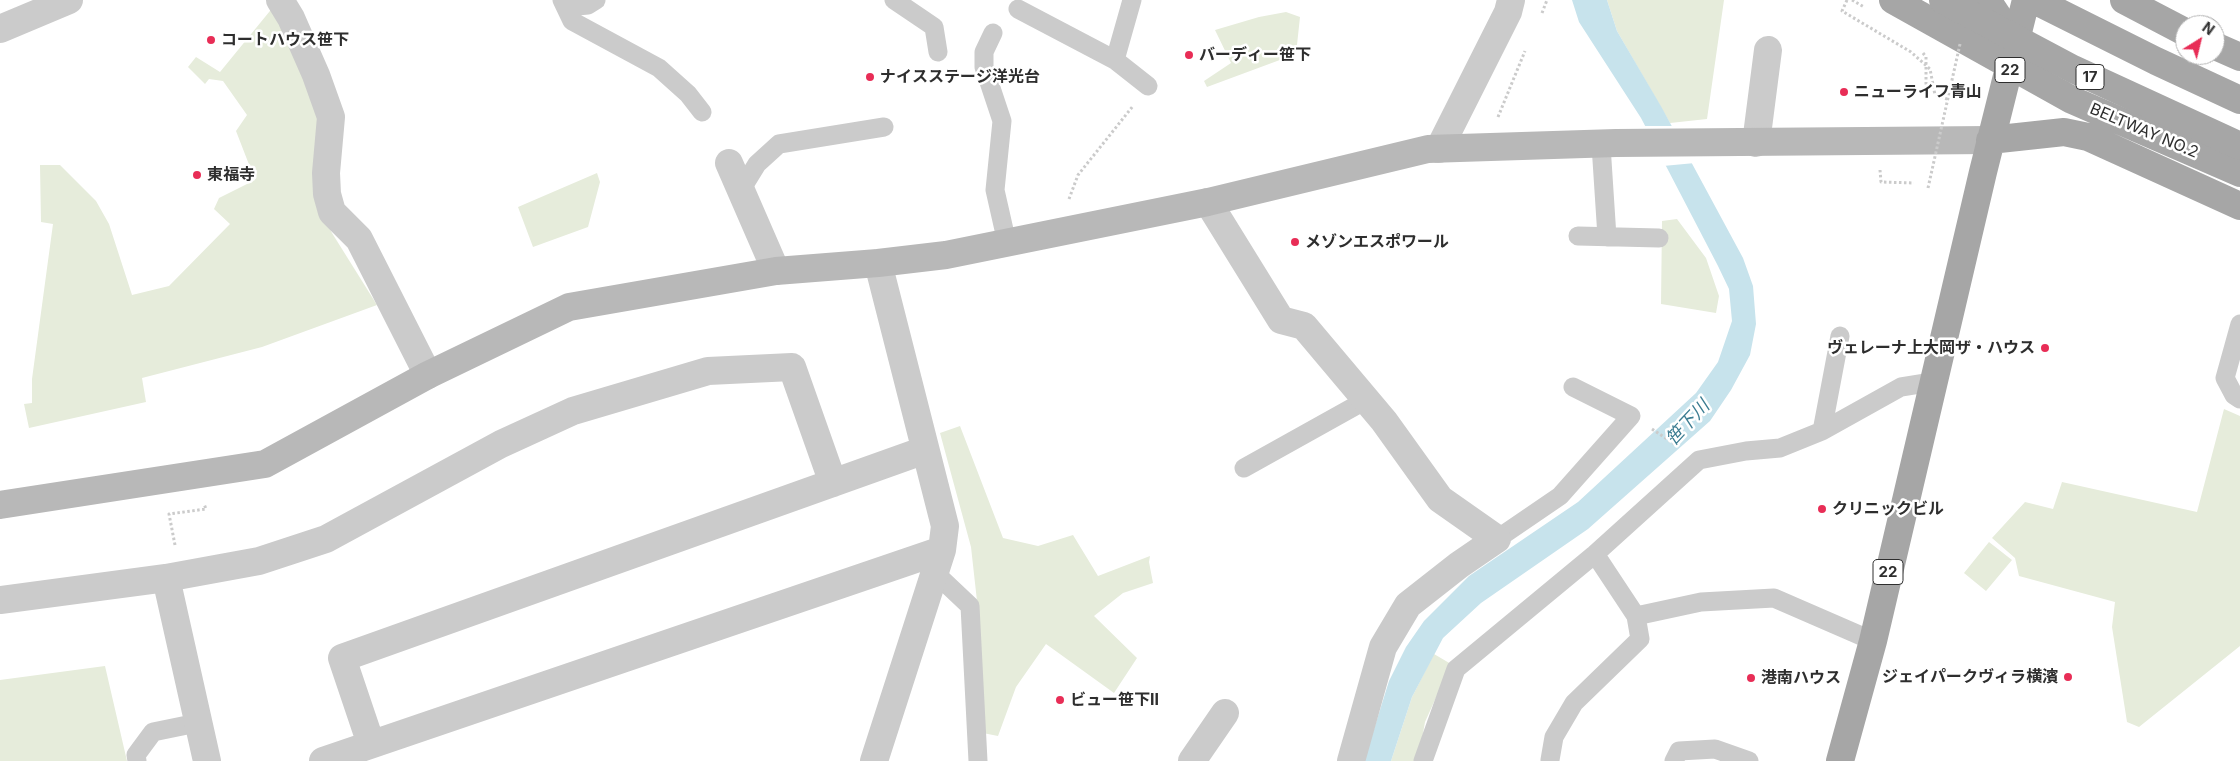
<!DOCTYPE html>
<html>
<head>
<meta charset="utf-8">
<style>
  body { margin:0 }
  #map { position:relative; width:2240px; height:761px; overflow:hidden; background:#fff; font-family:Inter,sans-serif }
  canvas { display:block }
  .north { position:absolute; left:2175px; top:15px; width:50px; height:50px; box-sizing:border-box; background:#fff; border:1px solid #ababab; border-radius:50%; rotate:36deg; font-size:14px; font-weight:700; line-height:20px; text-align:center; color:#2e2e2e }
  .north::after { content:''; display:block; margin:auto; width:18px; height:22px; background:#e82d56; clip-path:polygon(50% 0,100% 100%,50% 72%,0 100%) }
</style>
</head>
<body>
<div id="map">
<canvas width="2240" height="761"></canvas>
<div class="north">N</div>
</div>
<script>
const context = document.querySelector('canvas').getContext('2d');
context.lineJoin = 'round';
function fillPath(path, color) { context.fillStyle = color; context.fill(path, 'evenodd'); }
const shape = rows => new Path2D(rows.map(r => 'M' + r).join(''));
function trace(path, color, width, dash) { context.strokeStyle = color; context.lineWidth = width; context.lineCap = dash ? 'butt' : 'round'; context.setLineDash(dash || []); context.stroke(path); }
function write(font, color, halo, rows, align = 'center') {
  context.font = font + ' Inter,"Noto Sans JP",sans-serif'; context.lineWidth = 5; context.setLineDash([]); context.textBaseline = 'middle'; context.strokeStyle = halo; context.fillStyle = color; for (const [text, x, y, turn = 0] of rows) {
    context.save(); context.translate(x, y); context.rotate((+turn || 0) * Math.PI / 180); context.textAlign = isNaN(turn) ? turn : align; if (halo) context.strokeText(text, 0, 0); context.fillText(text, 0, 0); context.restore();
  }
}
fillPath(shape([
  [1607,0,1724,0,1707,119,1670,123,1617,31],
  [274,6,321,121,313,195,332,233,377,305,262,347,142,378,146,402,29,428,24,404,32,403,32,379,53,224,41,222,40,165,60,165,96,201,109,224,132,295,169,286,230,224,214,209,219,198,255,180,236,131,247,115,223,81,209,79,205,84,188,67,196,57,220,72],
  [1286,12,1300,17,1296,54,1207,87,1204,81,1231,63,1215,30,1259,17],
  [597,173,600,182,588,227,533,247,518,207],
  [1677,219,1706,258,1719,296,1716,313,1661,304,1662,221],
  [2224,409,2240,416,2240,646,2139,727,2127,722,2112,627,2115,602,2019,576,2015,558,1992,538,2025,502,2053,509,2062,482,2197,512],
  [960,426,1003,538,1038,546,1073,535,1098,576,1150,556,1149,562,1153,583,1123,593,1094,616,1137,658,1114,693,1046,644,1016,687,998,736,983,733,978,610,971,547,940,433],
  [1989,542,2012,560,1986,591,1964,573],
  [1434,654,1451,664,1425,722,1418,761,1391,761,1412,697],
  [105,666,127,761,0,761,0,680]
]), '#e6ecdb');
fillPath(shape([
  [1572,0,1607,0,1617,31,1662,108,1743,258,1753,286,1756,324,1750,355,1731,390,1710,421,1588,529,1481,603,1443,638,1412,697,1391,761,1364,761,1389,681,1406,647,1424,621,1469,576,1578,502,1696,393,1718,362,1732,321,1729,289,1718,266,1641,118,1579,22]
]), '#c7e3ec');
fillPath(shape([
  [1642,126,1674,126,1695,163,1663,166]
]), '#fff');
trace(shape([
  [1852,0,1864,7],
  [1542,13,1547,0],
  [1923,53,1926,57,1926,87],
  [1498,117,1525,51],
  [1880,170,1881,182,1914,183],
  [1069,199,1078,175,1133,106],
  [1652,429,1676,445],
  [175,545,169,514,206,509,204,504]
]), '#cbcbcb', 3, [2.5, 2.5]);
trace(shape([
  [562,0,572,21,659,68,688,94,702,112],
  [894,0,934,27,938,52],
  [566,7,588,5,596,0],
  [1018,9,1115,60,1148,86],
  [993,33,984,52,984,67,1002,121,995,190,1007,243],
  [1115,60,1132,0],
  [1601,145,1607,237],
  [741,190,757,164,779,144,884,127],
  [1578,236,1659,238],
  [2240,324,2225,378,2234,395,2240,399],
  [1822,431,1840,336],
  [1244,468,1366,400],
  [1497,539,1560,496,1631,416,1573,387],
  [1595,554,1636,616],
  [934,572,970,606,978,761],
  [1550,760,1554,737,1574,703,1640,639,1636,616,1701,602,1774,598,1873,641],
  [137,761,136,755,153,732,197,723],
  [1423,761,1456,669,1595,554,1699,460,1746,451,1780,448,1822,431,1901,387,1932,382],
  [1674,761,1679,751,1715,749,1749,761]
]), '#cbcbcb', 19);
trace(shape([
  [280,0,291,18,316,75,331,117,326,173,327,194,332,212,359,239,428,375],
  [0,29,69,0],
  [1756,143,1768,50],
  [1439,149,1508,12,1511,0],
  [729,163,776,271],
  [1208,202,1281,320,1304,326,1384,421,1440,499,1497,539,1459,565,1408,605,1383,647,1351,761],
  [166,578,207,761],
  [0,600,166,578,259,561,326,539,501,444,573,411,708,371,792,367,833,483],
  [371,744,342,658,925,450],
  [323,761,942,550],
  [874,761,942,550,945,526,878,263],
  [1192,761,1225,713]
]), '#cbcbcb', 28);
trace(shape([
  [0,505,265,464,428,375,569,307,776,271,878,263,946,255,1208,202,1428,149,1616,143,1990,140]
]), '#b8b8b8', 28);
trace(shape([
  [1893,0,2072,100,2240,173],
  [1987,0,1997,15,2006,47],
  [2034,0,2156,61,2240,100],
  [2124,0,2185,32],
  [2215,46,2240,57],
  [1990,140,2064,132,2088,137,2240,206],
  [1840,761,1873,641,1983,172,2026,0]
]), '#a6a6a6', 28);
trace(shape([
  [1847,0,1842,11,1911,52,1930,69,1935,95,1947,99],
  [1928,188,1960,44]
]), '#cbcbcb', 3, [2.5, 2.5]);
trace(shape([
  [1943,0,2073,69,2240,146]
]), '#a6a6a6', 28);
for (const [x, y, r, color] of [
  [211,40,5,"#e82d56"],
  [1189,55,5,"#e82d56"],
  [870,77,5,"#e82d56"],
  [1844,92,5,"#e82d56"],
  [197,175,5,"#e82d56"],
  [1295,242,5,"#e82d56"],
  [2045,348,5,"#e82d56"],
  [1822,509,5,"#e82d56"],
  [2068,677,5,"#e82d56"],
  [1751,678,5,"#e82d56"],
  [1060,700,5,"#e82d56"]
]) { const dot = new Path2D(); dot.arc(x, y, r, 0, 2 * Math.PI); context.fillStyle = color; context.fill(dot); trace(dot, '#fff', 2); }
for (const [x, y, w] of [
  [2010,70,30],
  [2090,77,28],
  [1888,572,30]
]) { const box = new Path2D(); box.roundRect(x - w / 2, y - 12.5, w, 25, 4); context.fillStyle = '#fff'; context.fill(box); trace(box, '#2e2e2e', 1); }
write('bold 15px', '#2e2e2e', null, [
  ["22",2010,70],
  ["17",2090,77],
  ["22",1888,572]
]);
write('bold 16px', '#2e2e2e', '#fff', [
  ["コートハウス笹下",221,40],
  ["バーディー笹下",1199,55],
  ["ナイスステージ洋光台",880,77],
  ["ニューライフ青山",1854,92],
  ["東福寺",207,175],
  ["メゾンエスポワール",1305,242],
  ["ヴェレーナ上大岡ザ・ハウス",2035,348,"right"],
  ["クリニックビル",1832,509],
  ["ジェイパークヴィラ横濱",2058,677,"right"],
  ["港南ハウス",1761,678],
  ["ビュー笹下Ⅱ",1070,700]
], 'left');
write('16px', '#2e2e2e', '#fff', [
  ["BELTWAY NO.2",2144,131,23]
]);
write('italic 18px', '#3b7c91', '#fff', [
  ["笹下川",1688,423,-47]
]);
</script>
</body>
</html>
